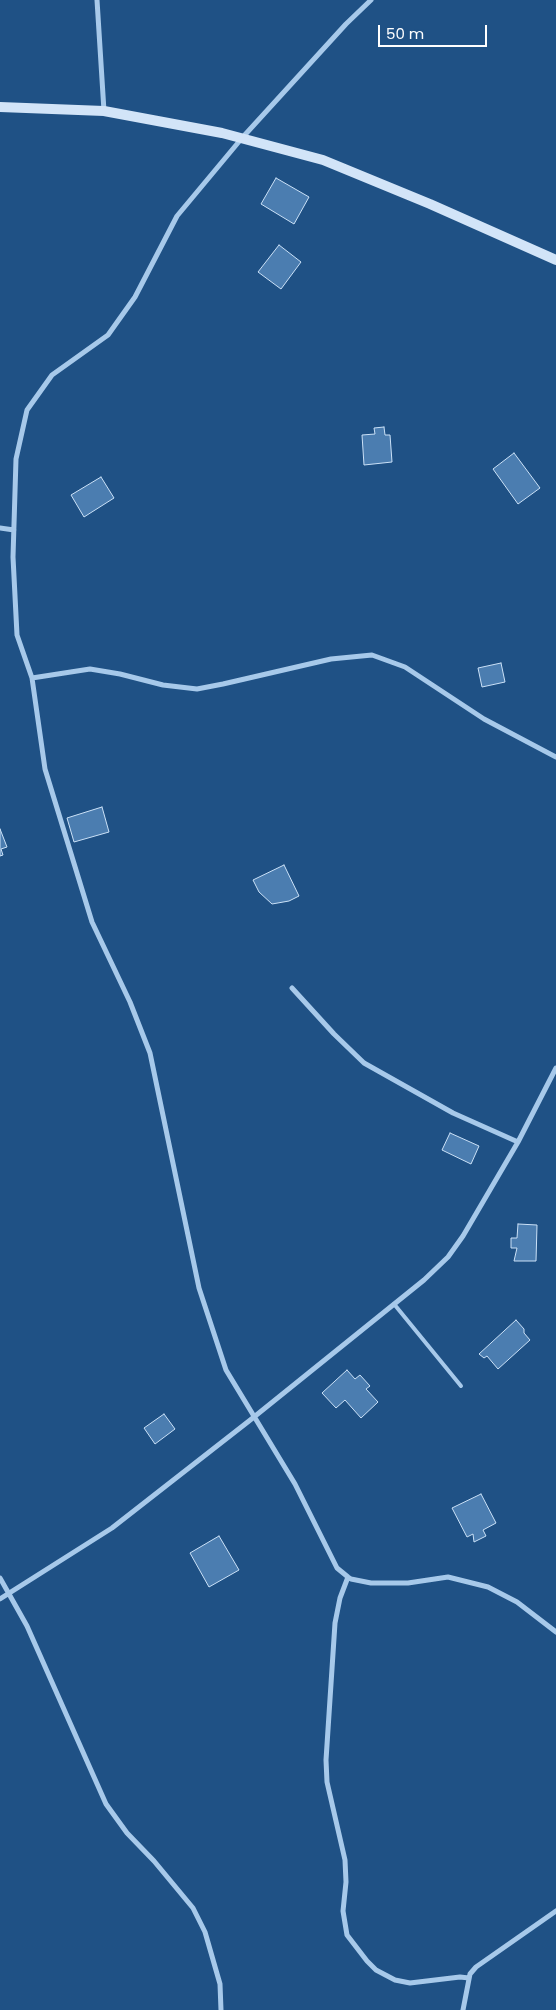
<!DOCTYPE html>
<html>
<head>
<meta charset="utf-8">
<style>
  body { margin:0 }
  #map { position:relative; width:556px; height:2010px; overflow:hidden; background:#1f5185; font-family:Poppins,sans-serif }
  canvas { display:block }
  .scale { position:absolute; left:378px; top:25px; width:109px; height:22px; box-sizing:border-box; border:2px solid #fff; border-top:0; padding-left:6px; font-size:15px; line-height:18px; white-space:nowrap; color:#fff; -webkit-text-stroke:4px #1f5185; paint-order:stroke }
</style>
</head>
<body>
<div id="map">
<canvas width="556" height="2010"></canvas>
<div class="scale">50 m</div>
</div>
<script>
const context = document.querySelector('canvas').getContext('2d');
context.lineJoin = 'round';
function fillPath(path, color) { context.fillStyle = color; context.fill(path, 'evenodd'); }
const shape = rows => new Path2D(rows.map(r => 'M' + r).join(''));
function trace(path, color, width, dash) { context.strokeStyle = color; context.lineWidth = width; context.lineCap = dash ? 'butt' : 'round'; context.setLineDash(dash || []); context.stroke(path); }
const building = shape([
  [276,178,309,197,294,224,261,204,276,178],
  [279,245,301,262,281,289,258,272,279,245],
  [384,427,385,435,390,435,392,462,364,465,362,435,375,434,374,428,384,427],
  [514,453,540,488,518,504,493,469,514,453],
  [101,477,114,498,84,517,71,495,101,477],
  [501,663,505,682,482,687,478,668,501,663],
  [102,807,109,832,74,842,67,818,102,807],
  [0,829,7,847,1,849,3,855,0,856,0,829],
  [284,865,299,896,289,901,272,904,259,892,253,880,284,865],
  [450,1133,479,1146,471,1164,442,1150,450,1133],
  [518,1224,537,1225,536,1261,514,1261,517,1248,511,1248,511,1238,517,1238,518,1224],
  [516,1320,524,1329,524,1333,530,1340,498,1369,487,1356,484,1358,479,1354,516,1320],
  [347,1370,355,1379,360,1375,370,1386,366,1389,378,1402,361,1418,345,1400,336,1408,322,1393,347,1370],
  [164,1414,175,1429,155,1444,144,1428,164,1414],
  [481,1494,496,1523,483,1530,486,1536,474,1542,473,1534,467,1537,452,1508,481,1494],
  [219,1536,239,1570,209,1587,190,1553,219,1536]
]);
fillPath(building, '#4b7db0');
trace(building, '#cbe1f7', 1);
trace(shape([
  [394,1304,461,1386]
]), '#a7c9ea', 4);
trace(shape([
  [97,0,104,111],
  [371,0,346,24,242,138,177,216,135,297,108,335,52,375,27,410,16,459,13,557,17,635,32,678,45,769,92,922,130,1002,150,1053,199,1288,226,1370,295,1484,337,1568,348,1577,351,1579,371,1583,408,1583,448,1577,488,1587,517,1602,556,1632],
  [0,528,14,530],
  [32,678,90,669,120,674,163,685,197,689,223,684,331,659,372,655,405,667,484,719,556,757],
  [292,988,334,1034,364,1063,453,1113,518,1142],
  [348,1577,340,1598,335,1623,326,1760,327,1782,345,1860,346,1882,343,1911,347,1935,367,1961,376,1970,395,1980,410,1983,460,1977,469,1978],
  [0,1578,27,1626,106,1804,127,1833,154,1861,193,1908,205,1932,220,1984,221,2010],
  [0,1599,112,1528,249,1421,424,1280,448,1257,463,1236,518,1142,556,1068],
  [463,2010,470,1974,476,1967,556,1911]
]), '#a7c9ea', 5);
trace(shape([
  [0,107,104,111,222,133,323,160,430,204,556,260]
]), '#d2e4f8', 10);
</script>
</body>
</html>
